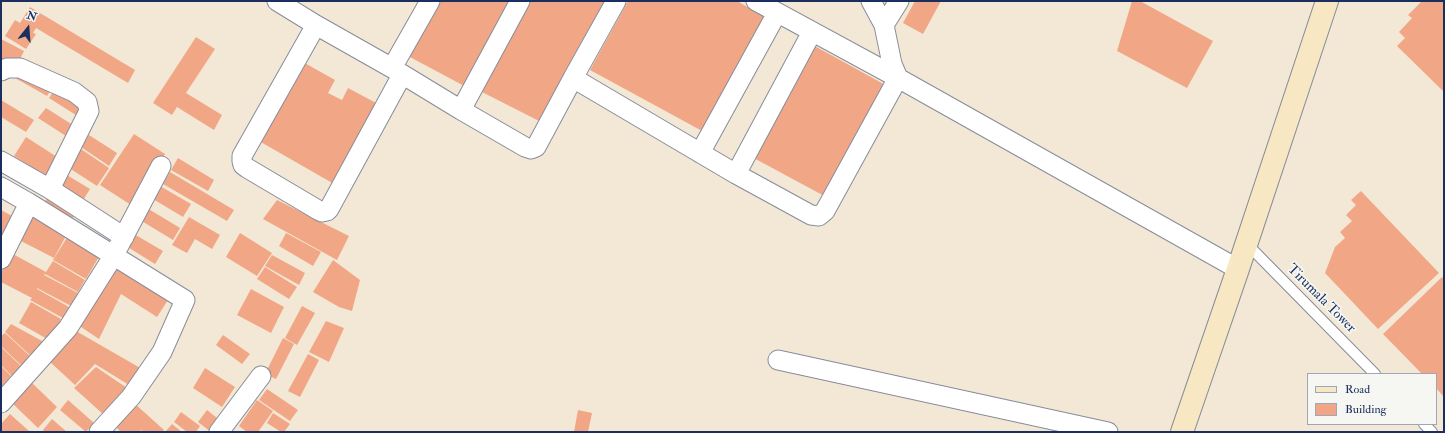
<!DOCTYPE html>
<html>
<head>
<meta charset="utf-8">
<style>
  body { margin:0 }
  #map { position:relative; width:1445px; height:433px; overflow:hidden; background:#f3e8d5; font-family:"IM FELL Double Pica",serif }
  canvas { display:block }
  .frame { position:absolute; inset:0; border:2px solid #1b2f5e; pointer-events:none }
  .legend { position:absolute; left:1307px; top:373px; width:130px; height:52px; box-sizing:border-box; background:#f6f6f2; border:1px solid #9ea6b7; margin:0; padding:5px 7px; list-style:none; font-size:12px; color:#1b2f5e }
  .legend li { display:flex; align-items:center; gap:8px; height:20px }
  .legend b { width:20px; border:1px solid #9ea6b7 }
  .north { position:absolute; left:8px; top:8px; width:40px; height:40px; -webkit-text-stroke:3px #f6f6f2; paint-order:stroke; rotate:17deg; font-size:11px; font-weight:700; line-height:16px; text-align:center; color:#1b2f5e }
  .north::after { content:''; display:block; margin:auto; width:14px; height:18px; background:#1b2f5e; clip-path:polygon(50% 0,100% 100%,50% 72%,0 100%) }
</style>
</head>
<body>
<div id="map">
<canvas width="1445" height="433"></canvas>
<div class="frame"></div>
<ul class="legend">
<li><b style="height:5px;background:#f7e8c3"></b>Road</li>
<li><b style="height:11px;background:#f1a786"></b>Building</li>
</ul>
<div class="north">N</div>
</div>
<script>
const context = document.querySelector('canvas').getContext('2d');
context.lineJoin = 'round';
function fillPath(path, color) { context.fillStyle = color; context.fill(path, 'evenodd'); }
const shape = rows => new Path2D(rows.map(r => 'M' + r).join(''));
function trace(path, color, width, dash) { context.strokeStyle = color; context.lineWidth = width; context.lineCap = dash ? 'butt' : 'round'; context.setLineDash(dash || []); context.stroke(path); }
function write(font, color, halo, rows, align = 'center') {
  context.font = font + ' "IM FELL Double Pica",serif'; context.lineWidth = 3.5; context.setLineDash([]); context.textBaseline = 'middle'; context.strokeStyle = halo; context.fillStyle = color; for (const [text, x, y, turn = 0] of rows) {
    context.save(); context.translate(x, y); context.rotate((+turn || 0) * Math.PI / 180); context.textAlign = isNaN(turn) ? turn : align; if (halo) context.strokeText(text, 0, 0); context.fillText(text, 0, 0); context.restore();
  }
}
fillPath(shape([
  [438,1,514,1,468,88,408,56],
  [529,1,605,1,541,122,482,92],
  [628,1,737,1,767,18,704,132,590,70],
  [915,1,941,1,923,34,903,23],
  [1132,1,1140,1,1213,41,1187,88,1117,51],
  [1422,1,1444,1,1444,92,1397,46,1405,38,1399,32,1412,18,1408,15],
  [30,7,135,70,128,83,36,28,33,33,36,34,26,49,5,36,15,20,20,23],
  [196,37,215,49,186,93,222,115,214,130,177,107,172,115,153,103],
  [1,39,24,51,16,67,1,59],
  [811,44,889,87,828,198,750,156],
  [303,62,335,80,328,93,342,100,348,88,378,104,334,184,259,141],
  [20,69,52,88,47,96,15,78],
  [57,86,87,105,79,117,49,98],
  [1,100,34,120,26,132,1,117],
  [46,108,76,127,69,138,38,118],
  [134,134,165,154,131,205,100,185],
  [89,135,117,153,109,166,81,147],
  [26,137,57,157,45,176,14,156],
  [78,147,109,168,97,186,66,166],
  [178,158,214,180,208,191,171,170],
  [62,172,90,189,82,202,55,186],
  [170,172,234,210,227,221,163,184],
  [160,186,191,204,183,217,153,199],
  [1361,191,1439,273,1378,329,1325,273,1335,247,1345,238,1340,232,1352,221,1346,215,1356,205,1351,200],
  [50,193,78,209,70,223,42,207],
  [277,200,349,236,337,260,263,219],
  [147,208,180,228,173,240,140,220],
  [1,210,14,217,3,237,1,236],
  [33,217,67,234,54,258,21,241],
  [189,217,220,235,212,249,195,239,187,253,172,245],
  [240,233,272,253,257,276,226,257],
  [286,233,321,252,313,266,279,246],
  [134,234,163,251,155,264,126,246],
  [68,236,100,255,86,279,53,260],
  [11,253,46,272,53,261,85,280,78,292,45,274,44,275,78,293,71,306,37,288,37,289,69,307,63,318,30,300,32,298,1,282,1,273],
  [272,255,305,273,299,285,265,266],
  [333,260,360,280,352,311,339,307,313,292],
  [114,265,168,300,157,317,121,294,99,339,78,325],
  [265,267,297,287,289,299,257,279],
  [1442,277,1444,279,1444,397,1436,388,1436,374,1422,374,1383,334],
  [251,289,284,307,271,333,237,315],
  [31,302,61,319,49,340,19,323],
  [302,306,315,313,297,345,285,338],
  [326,321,344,328,329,362,309,352],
  [11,324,44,342,31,356,5,332],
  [76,331,142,369,129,385,95,364,75,385,49,361],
  [5,333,31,357,22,366,1,346,1,336],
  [223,335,250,354,242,364,216,345],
  [283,338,294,344,276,379,265,374],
  [1,347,22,367,13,377,1,365],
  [308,354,319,360,300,397,288,391],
  [1,366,11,376,1,387],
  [96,367,127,388,104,415,74,388],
  [205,368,235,387,222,407,193,388],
  [31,382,57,407,38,428,12,403],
  [267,389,298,410,290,421,259,400],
  [68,400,94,423,86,432,60,410],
  [257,400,273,411,258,432,247,432,239,426],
  [134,403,164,430,162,432,143,432,141,430,139,432,121,432,114,425],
  [207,410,222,422,211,432,198,422],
  [578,410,592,413,588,432,574,432],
  [181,412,200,426,196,432,187,432,174,422],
  [273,413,290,424,284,432,281,432,267,423],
  [10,414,29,431,28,432,1,432,1,424],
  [52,419,67,432,45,432,43,430],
  [172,424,182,432,165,432]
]), '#f1a786');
const lane = shape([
  [1247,244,1375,374],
  [1424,424,1432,432]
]);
const street = shape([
  [277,1,316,25,392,68,461,110,525,147,531,149,536,147,573,78,736,174,811,215,819,216,825,211,898,78],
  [756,1,898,78,1238,269],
  [871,1,884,25,892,64,898,78],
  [316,25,242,156,242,161,243,165,247,168,318,210,322,212,327,211,329,209,402,75],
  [884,25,899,1],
  [392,68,430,1],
  [1,71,7,68,20,68,74,92,87,102,89,111,50,189],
  [573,78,616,1],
  [461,110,520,1],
  [700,153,777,13],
  [1,161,50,189,124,237],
  [736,174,812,32],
  [1,187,29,203,185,300,162,352,131,397,99,432],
  [1,259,29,203],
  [778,360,1108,432],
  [1,403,68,328,114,255,161,166],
  [219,432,261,376]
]);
const secondary = shape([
  [1182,432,1238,269,1327,1]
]);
trace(lane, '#878c9a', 12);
trace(street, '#878c9a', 21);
trace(secondary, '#878c9a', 24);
trace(lane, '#fff', 10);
trace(street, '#fff', 19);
trace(secondary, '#f7e8c3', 22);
write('14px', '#1b2f5e', '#f6f6f2', [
  ["Tirumala Tower",1321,299,45]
]);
</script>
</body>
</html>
